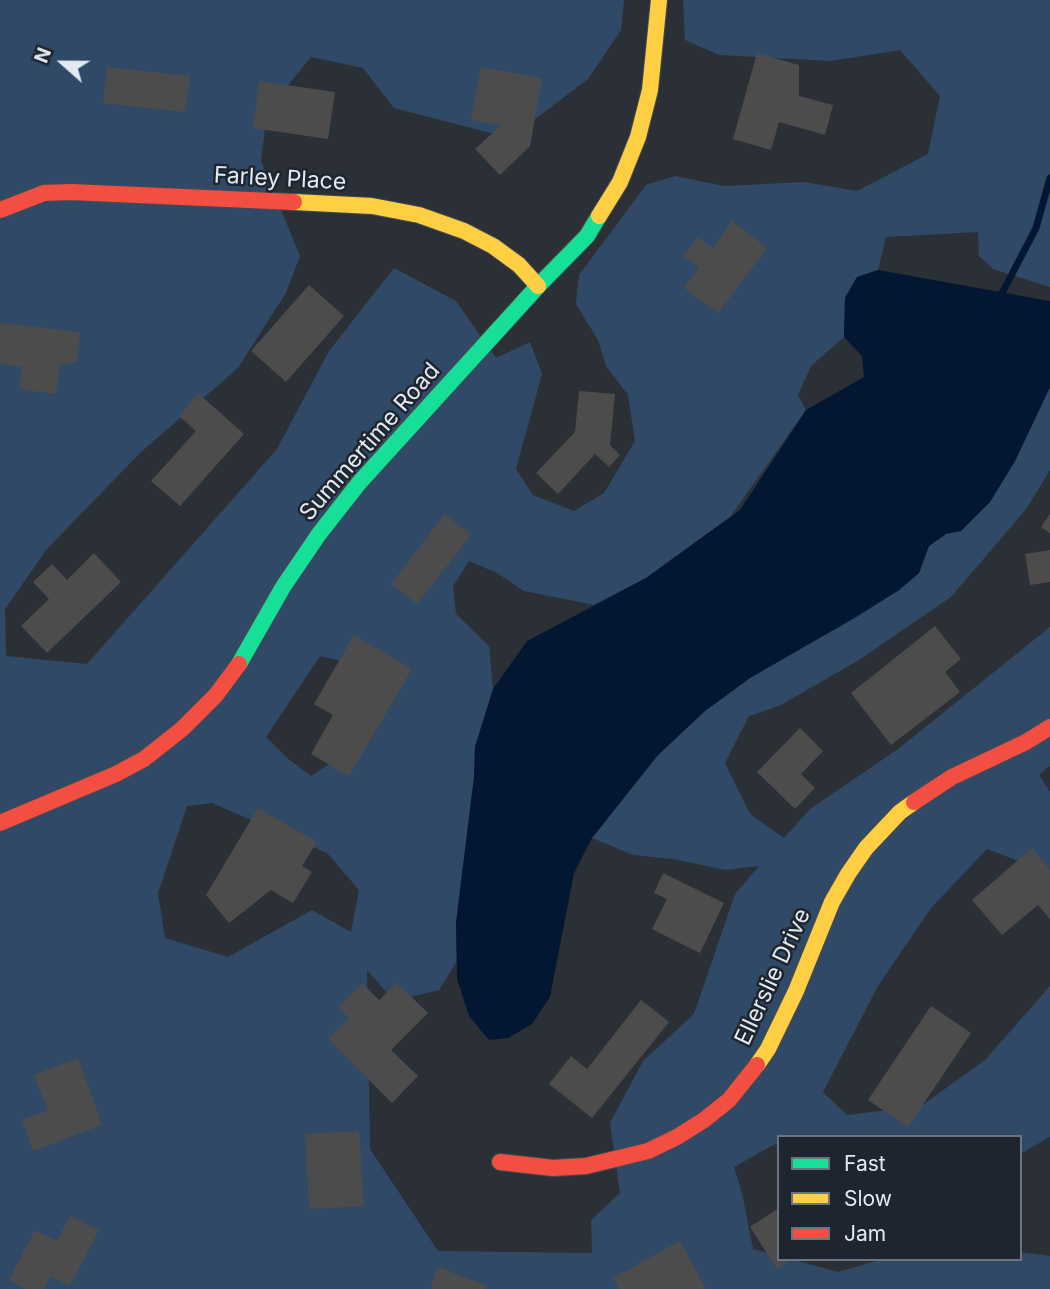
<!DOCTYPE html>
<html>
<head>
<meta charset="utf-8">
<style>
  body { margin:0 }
  #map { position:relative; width:1050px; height:1289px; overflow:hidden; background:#2b3036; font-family:Inter,sans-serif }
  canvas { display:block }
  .legend { position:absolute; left:777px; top:1135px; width:245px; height:126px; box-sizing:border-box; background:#1d2630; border:2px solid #6c747d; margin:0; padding:9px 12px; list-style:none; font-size:21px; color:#e3e9f0 }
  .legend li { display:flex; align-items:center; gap:14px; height:35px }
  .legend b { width:35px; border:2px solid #6c747d }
  .north { position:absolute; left:28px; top:28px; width:70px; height:70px; -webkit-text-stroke:5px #1d2630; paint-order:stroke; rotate:291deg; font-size:19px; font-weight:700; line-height:28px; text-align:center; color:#e3e9f0 }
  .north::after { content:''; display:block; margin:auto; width:24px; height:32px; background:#e3e9f0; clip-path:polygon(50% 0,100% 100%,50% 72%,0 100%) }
</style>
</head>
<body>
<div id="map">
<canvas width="1050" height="1289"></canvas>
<ul class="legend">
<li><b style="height:9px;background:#16e098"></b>Fast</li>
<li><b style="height:9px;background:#ffcf43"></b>Slow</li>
<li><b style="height:9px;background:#f24e42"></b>Jam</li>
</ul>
<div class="north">N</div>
</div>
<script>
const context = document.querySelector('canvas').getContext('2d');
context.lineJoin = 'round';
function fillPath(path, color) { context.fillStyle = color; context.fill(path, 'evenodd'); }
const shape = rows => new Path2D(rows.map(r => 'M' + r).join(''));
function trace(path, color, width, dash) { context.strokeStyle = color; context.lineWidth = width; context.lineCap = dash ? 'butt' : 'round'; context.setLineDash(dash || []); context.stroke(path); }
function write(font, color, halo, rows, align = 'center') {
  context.font = font + ' Inter,sans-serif'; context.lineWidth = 5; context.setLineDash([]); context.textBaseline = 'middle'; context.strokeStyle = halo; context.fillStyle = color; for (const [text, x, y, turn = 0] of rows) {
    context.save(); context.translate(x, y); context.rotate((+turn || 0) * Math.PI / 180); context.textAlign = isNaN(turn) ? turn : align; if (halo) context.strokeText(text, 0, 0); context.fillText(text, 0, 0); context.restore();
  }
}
fillPath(shape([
  [0,0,624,0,621,30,588,79,510,138,394,108,363,68,311,57,267,111,261,161,300,256,286,293,238,368,140,453,47,549,5,609,6,656,87,664,277,449,329,351,394,268,456,301,496,358,530,342,542,374,516,469,533,495,574,511,604,493,635,441,628,395,606,366,598,340,576,304,579,275,646,185,675,176,724,186,804,182,857,191,928,154,940,96,900,50,831,61,719,55,685,40,683,0,1050,0,1050,287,993,269,979,256,978,232,886,237,878,270,857,277,845,298,844,337,811,366,798,395,806,410,730,517,646,578,594,605,524,591,497,573,469,561,453,586,456,614,489,646,493,689,475,747,474,777,456,923,457,961,439,990,394,1001,367,970,370,1149,438,1251,592,1253,591,1220,620,1193,610,1123,643,1061,694,1014,735,894,759,866,725,870,673,859,633,855,592,838,658,755,705,711,750,678,856,617,899,590,919,573,929,546,946,534,961,531,990,502,1015,461,1050,387,1050,470,1027,508,951,597,859,660,779,706,749,716,725,763,750,814,784,838,810,809,898,749,1050,627,1050,766,1039,775,1050,792,1050,873,987,849,931,908,878,986,823,1092,847,1115,921,1106,985,1060,1050,986,1050,1137,1020,1154,1020,1137,779,1137,779,1145,775,1144,734,1167,742,1193,753,1249,779,1256,779,1259,791,1259,838,1272,883,1259,1020,1259,1020,1252,1050,1256,1050,1289,0,1289],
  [320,656,362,666,354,748,311,776,287,758,266,737],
  [212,803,327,853,359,890,351,932,312,910,228,957,165,938,158,893,187,806]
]), '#304966');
fillPath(shape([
  [878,270,1050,301,1050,387,1015,461,990,502,961,531,946,534,929,546,919,573,899,590,856,617,750,678,705,711,658,755,592,838,574,873,550,997,532,1024,508,1038,489,1040,469,1016,457,979,456,923,474,777,475,747,493,689,527,641,646,578,740,510,806,410,864,377,862,356,844,337,845,298,857,277]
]), '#041732');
trace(shape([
  [999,299,1036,228,1050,178]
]), '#041732', 7);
fillPath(shape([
  [757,53,799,65,799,96,833,105,825,135,779,122,771,150,733,139],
  [107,67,190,76,185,112,103,103],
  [481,67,542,78,530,146,500,175,475,149,501,125,471,120],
  [259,81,335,92,328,139,253,128],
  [732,221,767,248,718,313,684,288,699,268,683,256,698,237,713,248],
  [309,285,344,316,286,382,251,351],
  [0,323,80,332,77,362,60,366,56,394,19,389,22,367,0,364],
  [579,391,615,394,610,445,620,455,609,467,595,454,558,494,536,473,575,432],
  [198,393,244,434,180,506,151,481,196,431,179,416],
  [445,514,471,535,417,604,391,584],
  [1050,514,1050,533,1041,527],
  [1050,550,1050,582,1030,585,1025,554],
  [94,553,121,582,47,653,21,626,49,599,33,582,52,564,67,580],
  [935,626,961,659,945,672,960,692,891,745,851,693],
  [354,635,412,669,349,776,311,754,333,715,314,704],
  [800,728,823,751,801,774,815,788,795,809,757,772],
  [258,808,317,842,302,866,312,872,293,903,271,890,229,923,206,895],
  [1032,848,1050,870,1050,919,1038,905,1002,935,972,900],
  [663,873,724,903,700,953,652,929,667,899,654,893],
  [362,983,379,1000,397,983,428,1013,391,1050,418,1076,392,1103,328,1039,349,1018,338,1007],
  [641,1000,669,1022,592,1118,549,1084,571,1056,587,1069],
  [931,1006,971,1033,908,1127,868,1100],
  [78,1058,102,1125,33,1151,22,1120,48,1110,34,1075],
  [359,1131,364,1206,309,1209,305,1134],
  [779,1208,779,1259,791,1259,777,1269,750,1227],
  [70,1216,99,1230,70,1286,51,1276,44,1289,26,1289,9,1280,35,1230,57,1241],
  [680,1241,706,1289,619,1289,613,1278],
  [438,1267,487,1286,486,1289,430,1289]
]), '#4d4c4d');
const fast = shape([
  [239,664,283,587,319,534,359,483,538,286,587,236,599,216]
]);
const slow = shape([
  [294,202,372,206,419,215,464,231,493,246,519,265,538,286],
  [599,216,620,182,638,137,650,90,659,0],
  [757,1065,768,1049,796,991,832,902,848,874,866,848,900,812,914,802]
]);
const jam = shape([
  [0,210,44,193,71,192,294,202],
  [914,802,952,777,1026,742,1050,727],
  [0,823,116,774,144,759,182,729,216,695,239,664],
  [500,1162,553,1168,586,1166,648,1151,677,1137,704,1120,729,1100,757,1065]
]);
trace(fast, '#464b4f', 18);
trace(slow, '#464b4f', 18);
trace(jam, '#464b4f', 18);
trace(fast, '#16e098', 16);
trace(slow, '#ffcf43', 16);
trace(jam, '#f24e42', 16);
write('23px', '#e3e9f0', '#1d2630', [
  ["Farley Place",280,179,3],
  ["Summertime Road",370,442,-49],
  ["Ellerslie Drive",773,977,-65]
]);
</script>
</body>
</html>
